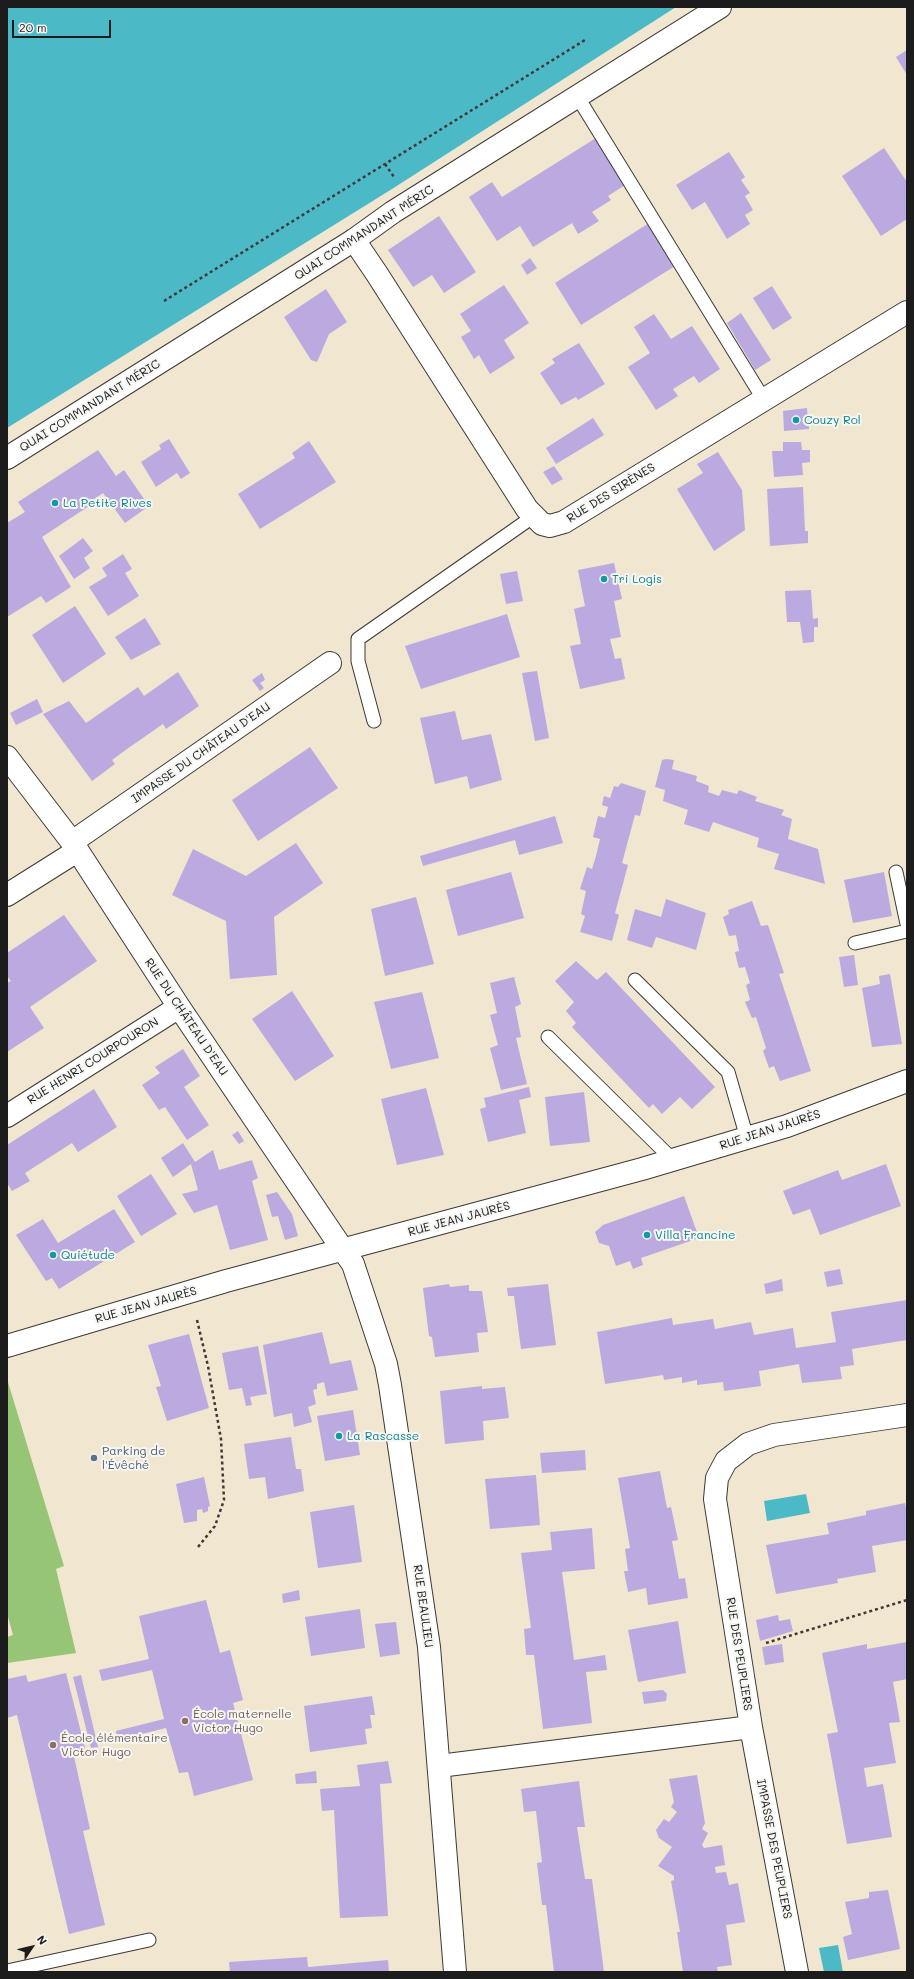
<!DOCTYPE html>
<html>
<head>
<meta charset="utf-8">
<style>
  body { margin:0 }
  #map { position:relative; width:914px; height:1979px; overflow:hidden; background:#f1e6cf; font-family:Mali,sans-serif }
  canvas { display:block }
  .frame { position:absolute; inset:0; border:8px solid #1c1c1c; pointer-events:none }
  .north { position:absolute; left:12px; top:1927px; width:40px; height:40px; -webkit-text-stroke:3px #f6f6f2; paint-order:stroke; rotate:55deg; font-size:11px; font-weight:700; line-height:16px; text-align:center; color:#1c1c1c }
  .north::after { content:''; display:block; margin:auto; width:14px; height:18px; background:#1c1c1c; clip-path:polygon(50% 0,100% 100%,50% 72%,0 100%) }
  .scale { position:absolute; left:12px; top:20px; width:99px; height:18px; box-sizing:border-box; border:2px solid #1c1c1c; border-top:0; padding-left:5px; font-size:12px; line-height:14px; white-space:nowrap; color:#1c1c1c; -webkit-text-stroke:3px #f6f6f2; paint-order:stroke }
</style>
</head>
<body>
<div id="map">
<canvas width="914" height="1979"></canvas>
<div class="frame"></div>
<div class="north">N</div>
<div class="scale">20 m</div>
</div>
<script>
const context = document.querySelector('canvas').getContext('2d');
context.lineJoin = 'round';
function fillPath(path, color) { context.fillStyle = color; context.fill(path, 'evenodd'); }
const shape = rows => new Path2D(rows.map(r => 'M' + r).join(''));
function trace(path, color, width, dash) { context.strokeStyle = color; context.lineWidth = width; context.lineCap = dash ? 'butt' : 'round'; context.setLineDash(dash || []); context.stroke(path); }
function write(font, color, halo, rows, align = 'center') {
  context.font = font + ' Mali,sans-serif'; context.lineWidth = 4; context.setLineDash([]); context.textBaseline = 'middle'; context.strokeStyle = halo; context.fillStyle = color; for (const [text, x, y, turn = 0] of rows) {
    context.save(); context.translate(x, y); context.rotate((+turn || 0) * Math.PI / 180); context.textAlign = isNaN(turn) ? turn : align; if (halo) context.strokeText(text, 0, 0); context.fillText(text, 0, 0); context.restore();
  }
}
fillPath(shape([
  [7,1379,64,1566,56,1569,76,1653,7,1663,7,1637,13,1635,7,1613]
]), '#95c575');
fillPath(shape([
  [7,7,676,7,392,189,7,428],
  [806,1494,810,1513,767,1521,764,1501],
  [838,1945,843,1972,824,1972,819,1948]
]), '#4cb9c7');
fillPath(shape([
  [907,50,907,75,896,57],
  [596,138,625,185,608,196,611,200,592,212,599,221,578,234,572,223,533,247,520,226,497,241,469,197,492,182,502,197],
  [884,148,907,182,907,219,881,236,842,176],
  [729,152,745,177,741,180,750,193,745,196,753,210,745,215,750,224,727,239,705,202,692,210,676,185],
  [439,216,476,272,444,293,432,275,413,287,388,250],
  [649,223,675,266,581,325,555,283],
  [530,258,537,268,527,275,521,265],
  [504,285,529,323,504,340,515,358,490,374,479,355,474,359,461,337,471,331,460,314],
  [772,286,792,318,773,330,753,298],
  [326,289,347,322,329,334,317,362,311,360,284,317],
  [741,313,771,360,755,370,727,323],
  [654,314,671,339,692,326,720,369,699,383,694,376,673,389,678,396,656,410,628,367,650,353,634,327],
  [579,343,605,384,578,400,576,397,561,405,540,373,555,363,552,359],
  [807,408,809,429,784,431,783,411],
  [593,418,604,435,556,464,546,448],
  [169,439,190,473,181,479,177,473,156,487,141,462,161,449,159,445],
  [309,441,336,482,260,529,238,494,295,458,292,453],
  [783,442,801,442,802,450,810,450,810,462,802,463,803,475,774,477,772,451,783,451],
  [98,450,116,476,124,470,149,506,125,523,103,493,90,502,92,504,42,537,71,587,46,603,41,596,7,617,7,523,25,512,18,502],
  [718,452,742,490,745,530,714,551,677,489,703,473,697,464],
  [554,466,563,479,552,485,543,472],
  [803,487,805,531,808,531,808,543,770,546,767,489],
  [83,538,93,551,84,558,90,568,74,579,59,556],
  [123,554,132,569,125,573,139,596,108,616,89,587,107,576,102,568],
  [614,563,622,599,614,601,621,637,610,639,615,659,621,658,625,679,580,689,570,646,581,644,574,609,585,606,578,570],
  [517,571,523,601,506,604,500,574],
  [811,590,813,619,818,618,818,627,814,627,814,642,803,643,800,622,787,622,785,591],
  [75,606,106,654,63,683,32,635],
  [507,614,520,657,421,689,405,646],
  [145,618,161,644,131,660,115,637],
  [537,671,549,738,535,741,522,673],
  [178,672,199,706,166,729,163,724,127,749,112,760,115,764,92,781,43,714,69,701,86,723,138,687,144,696],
  [262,673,265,680,260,683,264,688,260,691,252,680],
  [37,699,43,712,16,725,10,713],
  [455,711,462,740,491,734,502,780,470,789,467,776,435,784,420,718],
  [310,747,338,788,258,841,232,800],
  [666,759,674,760,672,769,697,776,696,781,709,786,708,792,719,796,722,790,737,794,739,790,757,797,755,801,784,810,781,815,792,819,788,839,818,849,825,884,774,869,779,854,757,847,759,838,713,822,709,832,684,824,688,810,663,801,665,790,655,787,662,760],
  [621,783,646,791,640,816,635,815,622,863,628,865,615,913,619,915,612,941,580,932,585,916,581,914,586,891,580,889,587,867,592,869,596,856,600,839,593,837,598,816,605,818,608,807,602,805,604,796,610,798,614,786,618,787],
  [555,816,563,843,519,855,515,840,423,866,420,856],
  [296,843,323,883,274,917,277,975,230,979,226,921,172,895,193,849,246,876],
  [511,872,524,918,458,936,446,890],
  [884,872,892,916,853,923,844,880],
  [416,897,434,964,385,976,371,909],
  [666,899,706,913,696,950,656,937,652,948,627,940,635,909,661,917],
  [752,901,761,926,768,925,784,973,779,974,811,1071,780,1081,774,1066,769,1068,763,1051,766,1048,756,1017,752,1018,745,1002,750,1000,746,985,750,983,745,967,739,968,737,961,735,952,739,951,736,935,729,936,723,917,729,914,728,910],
  [64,915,97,961,30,1007,44,1028,7,1052,7,983,11,981,7,976,7,953],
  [854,955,858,985,844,987,839,957],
  [576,961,597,980,606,972,715,1087,692,1109,680,1097,662,1114,653,1104,649,1108,572,1027,576,1023,566,1011,574,1002,555,981],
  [890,974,902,1044,872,1047,862,988,880,984,879,976],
  [514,977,521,1004,515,1007,521,1037,516,1038,527,1084,501,1090,490,1048,498,1045,490,1015,497,1013,490,983],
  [292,991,334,1056,295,1081,252,1019],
  [422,992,439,1058,391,1069,374,1002],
  [183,1049,200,1076,184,1087,209,1125,187,1140,165,1107,159,1110,142,1085,160,1073,155,1067],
  [529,1087,531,1097,519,1100,526,1133,488,1142,480,1109,486,1107,484,1098],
  [426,1088,444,1155,397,1165,381,1099],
  [94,1089,117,1127,78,1152,72,1143,25,1173,30,1181,12,1191,7,1183,7,1145],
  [584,1092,590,1142,550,1146,545,1097],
  [238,1131,244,1141,239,1144,232,1135],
  [183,1143,195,1162,213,1150,219,1170,252,1160,258,1178,252,1181,268,1240,230,1250,217,1205,194,1213,182,1194,198,1190,191,1164,173,1177,161,1158],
  [886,1164,901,1206,820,1235,810,1209,793,1215,783,1191,838,1170,842,1180],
  [151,1174,177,1214,141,1236,117,1196],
  [277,1192,292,1214,298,1236,285,1240,278,1216,272,1217,266,1195],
  [684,1196,699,1238,641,1258,643,1265,633,1269,630,1261,616,1266,609,1246,599,1243,595,1232,603,1225],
  [114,1209,135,1242,59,1289,52,1278,46,1281,16,1235,43,1219,58,1243],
  [840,1269,843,1284,827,1287,824,1272],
  [782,1279,783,1291,766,1294,764,1284],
  [449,1284,450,1287,469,1285,469,1291,482,1291,488,1332,477,1333,479,1352,435,1357,432,1337,429,1336,423,1288],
  [548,1284,556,1345,521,1349,514,1296,508,1296,507,1288],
  [907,1300,907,1340,852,1349,854,1365,840,1367,842,1379,802,1383,799,1364,759,1371,761,1386,724,1391,723,1382,697,1385,697,1380,682,1383,682,1377,664,1380,663,1375,605,1384,597,1332,672,1318,673,1325,713,1319,715,1329,751,1322,754,1335,793,1328,796,1348,836,1342,831,1312],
  [322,1332,330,1364,351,1360,358,1390,327,1396,324,1382,317,1384,317,1389,313,1390,316,1404,308,1407,312,1422,294,1427,292,1413,274,1417,263,1345],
  [189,1334,209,1408,167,1421,156,1387,161,1386,148,1345],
  [258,1346,267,1394,250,1397,252,1405,246,1406,242,1388,229,1390,222,1353],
  [482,1386,482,1389,505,1387,509,1418,483,1421,484,1440,445,1444,440,1391],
  [353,1410,360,1455,325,1461,317,1416],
  [291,1437,296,1469,301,1469,304,1491,268,1499,265,1477,249,1479,244,1444],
  [585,1450,586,1470,542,1473,540,1453],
  [660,1471,667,1508,671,1507,678,1540,672,1541,679,1579,685,1578,688,1598,648,1605,646,1588,628,1592,624,1571,628,1571,625,1549,630,1548,618,1478],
  [536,1475,540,1525,490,1529,485,1479],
  [204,1477,210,1506,208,1507,208,1511,203,1513,202,1509,197,1510,197,1521,184,1523,176,1484],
  [905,1503,907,1513,907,1540,872,1546,876,1572,837,1579,838,1583,776,1594,766,1545,829,1534,827,1523,866,1515,866,1511],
  [354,1505,362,1562,318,1568,310,1512],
  [592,1528,595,1569,562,1572,574,1660,605,1655,607,1670,586,1672,592,1723,543,1729,534,1655,526,1655,524,1629,531,1628,521,1553,552,1550,550,1532],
  [299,1590,300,1600,283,1603,282,1594],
  [206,1600,220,1653,230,1650,243,1700,233,1703,253,1780,194,1796,188,1772,179,1773,166,1728,117,1740,116,1731,164,1719,152,1670,102,1681,99,1670,149,1659,139,1616],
  [360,1609,365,1648,311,1656,305,1617],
  [778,1615,779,1621,790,1619,793,1631,760,1641,756,1620],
  [678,1621,686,1673,638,1682,628,1630],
  [396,1622,400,1654,380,1657,375,1624],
  [907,1642,907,1679,893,1682,900,1722,889,1723,896,1763,864,1768,867,1787,883,1784,892,1837,847,1844,827,1734,838,1732,822,1653,867,1644,867,1649],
  [782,1644,784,1662,765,1665,762,1647],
  [66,1673,85,1748,73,1752,90,1829,83,1831,105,1925,69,1934,17,1715,7,1718,7,1679,26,1675,28,1682],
  [81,1675,98,1747,91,1748,73,1677],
  [663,1690,667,1694,666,1701,644,1704,642,1692],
  [372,1696,375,1715,370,1715,372,1728,365,1729,367,1744,310,1752,304,1706],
  [388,1761,392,1783,380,1784,388,1916,340,1918,334,1810,322,1811,320,1789,360,1786,357,1765],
  [316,1771,317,1783,296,1784,295,1774],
  [697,1775,705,1823,702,1829,708,1833,702,1845,704,1848,722,1845,725,1865,715,1867,716,1873,726,1872,729,1885,738,1883,745,1922,726,1925,732,1965,717,1967,718,1972,683,1972,677,1932,680,1932,671,1881,674,1880,674,1876,658,1866,672,1847,659,1838,656,1830,664,1819,669,1822,677,1812,671,1807,674,1802,669,1779],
  [579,1781,585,1827,577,1827,585,1879,592,1879,604,1972,554,1972,546,1905,542,1905,537,1863,542,1862,536,1811,524,1812,521,1789],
  [888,1890,900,1949,848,1960,843,1937,852,1934,845,1902,869,1898,869,1892],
  [307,1957,308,1967,388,1960,389,1972,230,1972,229,1962]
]), '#bbaadf');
const service = shape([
  [577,96,764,400],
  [374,721,358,661,358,639,534,516],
  [896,872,907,924],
  [855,943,907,931],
  [635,980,728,1072,747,1138],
  [548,1037,672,1159],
  [7,1971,149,1940]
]);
const minor = shape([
  [354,240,377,274,527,509,542,524,550,526,564,522,907,312],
  [7,757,72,842,179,1007,343,1250],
  [72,842,330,663],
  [7,895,77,851],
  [7,1116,179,1007],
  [7,1346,226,1281,642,1169,787,1126,907,1081],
  [751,1727,797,1972],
  [439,1766,751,1727,715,1499,717,1478,726,1461,748,1444,774,1435,907,1415]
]);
const tertiary = shape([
  [7,458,354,240,393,212,720,7],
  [343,1250,353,1264,386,1364,390,1385,429,1647,455,1972]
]);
trace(service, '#3c3a37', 15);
trace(minor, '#3c3a37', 24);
trace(tertiary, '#3c3a37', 24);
trace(shape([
  [385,164,394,177],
  [164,301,585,40],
  [197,1320,208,1366,221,1439,224,1500,215,1526,198,1547],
  [766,1643,907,1600]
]), '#3c3a37', 2.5, [3, 3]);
trace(service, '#fff', 13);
trace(minor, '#fff', 22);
trace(tertiary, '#fff', 22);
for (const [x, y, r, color] of [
  [796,420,4,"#0f9aa8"],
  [55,503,4,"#0f9aa8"],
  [604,579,4,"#0f9aa8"],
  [647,1235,4,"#0f9aa8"],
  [53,1255,4,"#0f9aa8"],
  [339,1436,4,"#0f9aa8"],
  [94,1458,4,"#5c6f8a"],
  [185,1721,4,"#8d6e63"],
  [53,1745,4,"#8d6e63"]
]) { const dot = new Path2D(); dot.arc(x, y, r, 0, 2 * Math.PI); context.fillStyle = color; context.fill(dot); trace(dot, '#f6f6f2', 1.5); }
write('12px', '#1c1c1c', '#f6f6f2', [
  ["QUAI COMMANDANT MÉRIC",364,233,-33],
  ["QUAI COMMANDANT MÉRIC",90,406,-32],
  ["RUE DES SIRÈNES",611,493,-32],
  ["IMPASSE DU CHÂTEAU D'EAU",201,753,-35],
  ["RUE DU CHÂTEAU D'EAU",186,1017,56],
  ["RUE HENRI COURPOURON",93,1061,-32],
  ["RUE JEAN JAURÈS",770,1130,-18],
  ["RUE JEAN JAURÈS",459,1219,-15],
  ["RUE JEAN JAURÈS",146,1305,-16],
  ["RUE BEAULIEU",423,1606,82],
  ["RUE DES PEUPLIERS",739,1654,81],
  ["IMPASSE DES PEUPLIERS",774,1849,79]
]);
write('12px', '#0d838f', '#f6f6f2', [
  ["Couzy Rol",804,420],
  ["La Petite Rives",63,503],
  ["Tri Logis",612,579],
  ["Villa Francine",655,1235],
  ["Quiétude",61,1255],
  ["La Rascasse",347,1436]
], 'left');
write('12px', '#4e5e75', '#f6f6f2', [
  ["Parking de",102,1451],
  ["l'Évêché",102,1465]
], 'left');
write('12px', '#785e54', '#f6f6f2', [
  ["École maternelle",193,1714],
  ["Victor Hugo",193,1728],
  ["École élémentaire",61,1738],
  ["Victor Hugo",61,1752]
], 'left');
</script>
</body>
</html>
